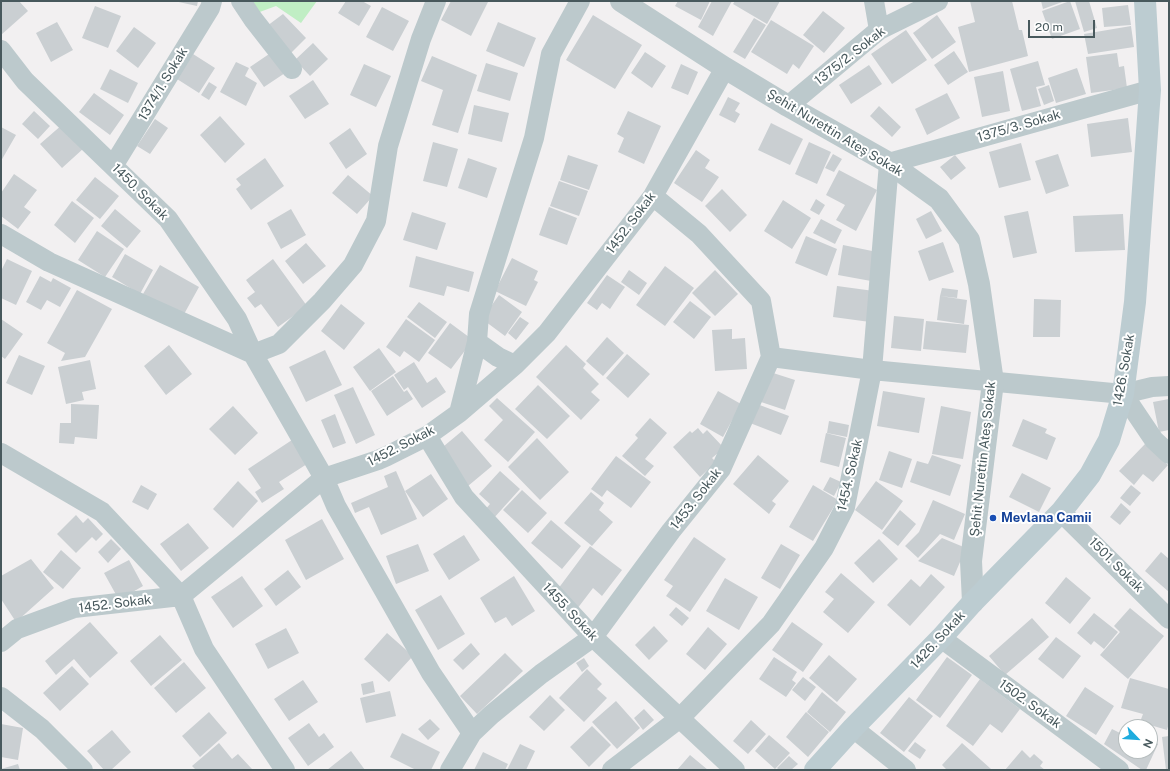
<!DOCTYPE html>
<html>
<head>
<meta charset="utf-8">
<style>
  body { margin:0 }
  #map { position:relative; width:1170px; height:771px; overflow:hidden; background:#f2f0f1; font-family:"Public Sans",sans-serif }
  canvas { display:block }
  .frame { position:absolute; inset:0; border:2px solid #48595d; pointer-events:none }
  .north { position:absolute; left:1118px; top:719px; width:40px; height:40px; box-sizing:border-box; background:#fff; border:1px solid #b6bdbe; border-radius:50%; rotate:115deg; font-size:11px; font-weight:700; line-height:16px; text-align:center; color:#48595d }
  .north::after { content:''; display:block; margin:auto; width:14px; height:18px; background:#1eacde; clip-path:polygon(50% 0,100% 100%,50% 72%,0 100%) }
  .scale { position:absolute; left:1028px; top:20px; width:67px; height:18px; box-sizing:border-box; border:2px solid #48595d; border-top:0; padding-left:5px; font-size:12px; line-height:14px; white-space:nowrap; color:#48595d; -webkit-text-stroke:3px #fff; paint-order:stroke }
</style>
</head>
<body>
<div id="map">
<canvas width="1170" height="771"></canvas>
<div class="frame"></div>
<div class="north">N</div>
<div class="scale">20 m</div>
</div>
<script>
const context = document.querySelector('canvas').getContext('2d');
context.lineJoin = 'round';
function fillPath(path, color) { context.fillStyle = color; context.fill(path, 'evenodd'); }
const shape = rows => new Path2D(rows.map(r => 'M' + r).join(''));
function trace(path, color, width, dash) { context.strokeStyle = color; context.lineWidth = width; context.lineCap = dash ? 'butt' : 'round'; context.setLineDash(dash || []); context.stroke(path); }
function write(font, color, halo, rows, align = 'center') {
  context.font = font + ' "Public Sans",sans-serif'; context.lineWidth = 4; context.setLineDash([]); context.textBaseline = 'middle'; context.strokeStyle = halo; context.fillStyle = color; for (const [text, x, y, turn = 0] of rows) {
    context.save(); context.translate(x, y); context.rotate((+turn || 0) * Math.PI / 180); context.textAlign = isNaN(turn) ? turn : align; if (halo) context.strokeText(text, 0, 0); context.fillText(text, 0, 0); context.restore();
  }
}
fillPath(shape([
  [249,1,317,1,301,23,276,6,257,13]
]), '#c0eec4');
fillPath(shape([
  [1,1,19,1,28,11,1,35],
  [174,1,198,1,197,6],
  [346,1,362,1,371,6,359,26,338,13],
  [451,1,488,2,471,36,441,20],
  [678,1,710,1,701,20,675,6],
  [712,1,732,1,713,36,698,27],
  [735,1,780,1,767,24,733,4],
  [970,1,1012,1,1019,30,1022,30,1028,56,969,72,958,27,975,22],
  [1041,1,1065,1,1043,9],
  [1070,1,1080,29,1052,39,1042,11],
  [1075,1,1089,1,1097,28,1084,32],
  [1128,5,1131,25,1104,27,1102,8],
  [95,6,121,16,108,48,82,38],
  [382,7,409,21,393,51,366,37],
  [823,11,845,28,824,53,803,35],
  [283,14,306,38,289,55,267,26],
  [593,15,642,45,615,89,566,60],
  [937,15,956,42,932,59,913,33],
  [754,18,766,25,745,59,733,52],
  [771,20,814,46,799,69,793,64,787,74,751,52],
  [57,22,73,50,51,62,36,33],
  [498,22,536,38,524,67,486,51],
  [1131,26,1134,47,1088,54,1084,34],
  [134,27,156,43,138,68,116,51],
  [906,30,927,60,892,84,871,54],
  [313,43,328,59,310,76,295,60],
  [954,51,968,72,948,85,934,65],
  [272,52,285,73,264,87,250,67],
  [645,52,666,66,652,88,631,73],
  [1117,53,1119,67,1124,66,1127,88,1091,93,1086,57],
  [193,54,215,68,199,93,177,79],
  [432,56,477,75,458,133,432,125,443,90,421,81],
  [1038,61,1045,85,1036,87,1041,106,1022,111,1010,69],
  [236,62,249,68,245,76,257,83,246,106,220,92],
  [486,63,518,73,510,101,477,91],
  [364,64,391,76,376,107,350,95],
  [681,64,698,72,688,95,671,88],
  [869,65,882,84,851,104,839,85],
  [1077,68,1086,94,1056,103,1048,78],
  [110,69,138,83,128,103,100,89],
  [1003,71,1010,111,982,117,974,77],
  [313,80,329,104,305,119,289,96],
  [209,82,217,87,209,100,201,95],
  [1049,85,1054,101,1044,105,1038,89],
  [94,93,124,115,110,135,79,112],
  [947,93,960,118,927,135,915,109],
  [728,97,740,103,735,111,740,114,735,123,719,115],
  [474,105,509,113,502,142,468,134],
  [879,106,901,127,892,137,870,116],
  [34,111,50,126,38,139,22,124],
  [628,111,661,126,644,164,618,152,624,138,617,134],
  [220,116,245,144,225,163,200,135],
  [1128,118,1132,152,1091,157,1087,124],
  [155,119,168,128,150,154,137,146],
  [771,123,803,139,790,165,758,150],
  [63,124,84,148,62,168,40,144],
  [1,127,16,135,1,161],
  [350,128,367,154,346,169,329,143],
  [433,142,458,149,447,187,423,181],
  [809,142,831,152,817,184,795,174],
  [1021,143,1031,180,999,188,989,152],
  [696,150,710,160,705,168,719,177,702,202,674,183],
  [833,154,842,159,834,172,825,168],
  [1058,154,1069,186,1046,194,1035,161],
  [568,155,598,165,589,190,560,180],
  [955,155,966,168,951,180,940,167],
  [265,158,284,186,251,210,236,189,241,185,236,179],
  [468,158,497,168,487,198,458,188],
  [839,170,877,190,856,231,836,220,845,205,826,195],
  [14,174,37,190,24,207,31,212,18,229,1,216,1,193],
  [348,175,373,196,357,214,332,193],
  [95,177,119,196,100,219,76,200],
  [559,181,588,191,579,216,550,206],
  [722,189,747,215,730,232,705,206],
  [816,199,825,205,819,215,810,210],
  [783,200,811,218,792,249,764,231],
  [72,201,94,218,75,243,54,225],
  [549,207,577,218,567,245,539,235],
  [115,209,141,231,127,248,101,226],
  [291,209,306,235,281,249,267,223],
  [931,211,942,231,926,239,916,219],
  [1028,211,1037,253,1013,258,1004,216],
  [412,212,446,223,437,250,403,240],
  [1123,214,1125,250,1075,252,1073,216],
  [821,219,842,230,835,244,813,233],
  [97,231,124,249,105,277,78,260],
  [806,236,837,249,827,276,795,263],
  [943,242,954,272,929,281,918,251],
  [306,243,326,266,303,284,285,261],
  [843,245,877,252,871,281,838,275],
  [125,254,153,270,140,294,112,277],
  [416,256,474,272,469,292,447,286,444,296,409,287],
  [512,258,538,271,534,280,538,282,526,306,495,291],
  [7,259,32,271,16,305,1,298,1,271],
  [273,259,307,306,278,327,261,304,255,308,247,298,255,292,246,280],
  [160,265,199,287,183,316,143,294],
  [665,266,694,288,665,326,636,305],
  [629,270,647,283,639,295,621,282],
  [715,270,738,294,715,316,692,293],
  [607,275,625,287,618,297,605,288,618,297,610,309,602,303,597,310,587,303],
  [40,276,51,282,53,278,71,288,60,307,47,300,41,310,26,302],
  [837,286,874,291,870,322,833,317],
  [942,288,958,290,957,298,940,296],
  [77,290,112,309,85,357,61,361,65,353,47,343],
  [499,295,522,312,505,336,482,319],
  [940,296,967,300,964,324,937,320],
  [1034,299,1061,300,1060,337,1033,337],
  [690,301,711,317,694,339,673,322],
  [419,302,447,322,435,338,407,317],
  [341,304,365,323,344,350,321,331],
  [894,316,924,319,921,351,891,348],
  [520,317,529,323,516,340,508,333],
  [1,319,23,334,5,359,1,356],
  [406,319,435,340,419,362,404,351,400,357,386,347],
  [926,321,969,325,966,353,923,349],
  [450,323,473,340,451,369,428,353],
  [732,329,732,339,745,338,747,369,715,371,712,330],
  [607,337,624,353,603,376,586,361],
  [169,345,192,374,166,395,144,366],
  [566,345,586,364,583,368,599,384,591,392,600,400,581,420,536,377],
  [379,348,396,372,370,391,353,367],
  [325,350,342,385,306,402,289,367],
  [627,354,650,374,628,398,606,378],
  [19,355,45,366,32,395,6,383],
  [90,360,96,389,82,392,84,400,66,404,58,367],
  [414,362,427,383,436,377,446,392,422,408,408,387,404,390,394,375],
  [770,372,795,380,785,410,761,402],
  [393,376,404,392,407,390,413,399,387,416,371,391],
  [538,385,570,416,547,439,515,409],
  [353,387,375,435,356,444,334,395],
  [718,391,741,404,723,437,700,424],
  [883,391,925,398,919,433,877,426],
  [497,398,535,432,508,462,484,440,503,420,489,406],
  [1169,399,1169,430,1159,432,1153,402],
  [71,404,99,405,97,439,75,437,74,444,59,443,60,423,71,423],
  [757,404,789,416,781,435,750,423],
  [233,406,258,433,235,455,209,429],
  [941,406,971,412,963,459,932,454],
  [335,414,346,443,333,448,321,420],
  [650,418,667,433,645,459,654,466,645,476,622,456,638,438,635,435],
  [1023,419,1047,429,1045,433,1056,438,1047,460,1012,446],
  [829,421,849,425,847,437,827,433],
  [698,428,703,434,707,430,724,448,712,458,716,462,700,477,673,447,690,431,692,433],
  [462,431,492,466,468,486,438,451],
  [826,433,846,438,839,467,820,462],
  [537,438,569,472,540,500,508,467],
  [292,440,307,464,279,482,284,489,262,503,255,492,261,488,248,469],
  [1145,444,1168,465,1153,482,1143,474,1134,485,1119,471],
  [889,451,912,459,902,488,879,480],
  [758,455,789,481,772,501,776,504,769,514,733,484],
  [932,455,961,465,950,496,910,482,917,461,928,464],
  [616,456,651,482,631,508,607,490,602,497,591,489],
  [396,471,417,519,381,535,369,507,355,513,351,503,388,487,384,476],
  [500,471,520,489,493,519,484,511,490,504,479,494],
  [1022,473,1051,488,1039,512,1009,497],
  [431,474,448,499,423,517,405,491],
  [830,477,841,482,834,496,823,490],
  [238,481,258,501,233,528,213,509],
  [876,481,903,501,882,530,855,510],
  [141,485,157,494,148,510,132,502],
  [813,485,838,500,813,541,789,527],
  [1131,485,1141,493,1130,506,1120,498],
  [522,490,547,513,528,533,503,510],
  [591,492,604,503,599,510,613,522,592,546,564,523],
  [933,500,965,514,954,540,940,534,918,558,905,546,919,532],
  [1121,503,1131,512,1120,525,1110,517],
  [900,510,916,524,898,546,882,533],
  [76,515,83,523,88,518,103,534,96,541,92,537,76,553,57,534],
  [322,519,344,559,306,580,285,540],
  [551,520,581,546,562,569,531,543],
  [188,523,209,548,181,571,160,544],
  [464,535,480,560,449,580,433,554],
  [694,537,726,559,690,612,666,596,673,586,664,580],
  [942,538,966,548,954,576,918,561],
  [111,539,121,549,108,563,98,552],
  [879,539,898,559,873,583,854,563],
  [418,544,429,571,396,584,386,556],
  [781,544,800,555,780,589,761,578],
  [590,546,622,570,602,596,593,588,577,609,555,593],
  [61,550,81,568,63,589,43,572],
  [1161,552,1169,559,1169,592,1145,571],
  [31,559,54,588,16,622,1,599,1,576],
  [129,560,143,586,119,600,104,573],
  [288,570,301,587,276,606,264,589],
  [841,573,875,602,848,633,823,612,834,599,825,592],
  [931,574,945,587,910,626,887,605,911,579,920,587],
  [242,576,263,606,233,628,211,597],
  [514,576,535,611,512,626,506,617,495,623,480,598],
  [1066,577,1091,598,1070,624,1045,603],
  [725,578,758,597,739,630,706,611],
  [441,595,465,634,438,650,415,610],
  [676,607,689,618,682,626,669,615],
  [1130,608,1164,636,1128,679,1100,655,1120,632,1114,626],
  [1094,613,1118,632,1104,649,1094,641,1091,645,1077,633],
  [1032,618,1049,637,1005,675,989,656],
  [90,622,118,653,90,678,74,659,56,675,45,661],
  [792,622,823,644,803,672,772,650],
  [654,626,668,641,649,660,635,645],
  [708,627,727,644,705,670,686,654],
  [286,628,299,653,268,669,255,644],
  [387,633,413,656,389,682,364,659],
  [160,635,182,660,151,686,130,661],
  [1056,637,1081,656,1063,679,1038,659],
  [471,643,480,654,463,670,453,660],
  [505,653,523,671,477,714,460,696],
  [829,655,857,679,837,702,809,678],
  [774,657,797,672,792,680,796,683,786,697,759,679],
  [947,657,972,675,940,718,916,700],
  [584,658,589,666,582,672,576,663],
  [184,662,206,688,176,713,154,688],
  [72,666,89,684,60,711,43,693],
  [587,669,602,684,597,689,607,698,584,722,559,698],
  [803,677,816,687,805,701,792,690],
  [1130,678,1169,689,1169,723,1167,730,1140,722,1143,714,1121,708],
  [980,679,1020,709,1002,733,990,724,973,746,946,726],
  [303,680,318,702,289,721,274,699],
  [373,681,375,692,363,695,361,684],
  [1085,687,1114,706,1096,735,1066,716],
  [390,691,396,716,366,723,360,698],
  [822,692,846,712,830,732,807,712],
  [550,695,565,710,544,731,529,717],
  [909,697,933,716,904,752,880,733],
  [616,701,640,728,617,749,592,722],
  [644,709,654,720,643,730,634,718],
  [209,712,227,733,200,757,182,736],
  [806,712,829,732,808,757,786,737],
  [430,719,440,729,428,740,418,729],
  [751,720,766,734,748,754,733,741],
  [309,723,319,737,324,733,334,747,308,766,288,738],
  [1,724,23,728,18,760,1,757],
  [592,726,611,745,589,767,570,747],
  [1112,729,1126,736,1126,751,1150,751,1150,740,1158,744,1146,770,1142,770,1104,744],
  [112,730,131,752,111,770,104,770,87,751],
  [402,733,440,752,431,770,416,770,390,757],
  [769,735,790,753,775,769,755,751],
  [1169,736,1169,770,1166,770,1162,737],
  [915,742,926,750,920,759,908,751],
  [219,743,232,759,238,754,252,769,196,770,192,766],
  [962,743,991,769,990,770,947,770,942,765],
  [520,744,535,751,526,770,507,770],
  [1022,750,1030,758,1034,754,1043,762,1040,766,1045,770,1005,770],
  [351,751,365,770,327,770],
  [483,752,508,764,505,770,474,770],
  [690,755,708,770,677,770],
  [789,756,798,764,791,770,779,770,777,768],
  [18,764,20,770,1,770,1,769]
]), '#cacfd2');
trace(shape([
  [241,1,253,19,292,69],
  [874,1,879,30],
  [1,50,25,81,168,219,237,319,253,354,279,344,322,301,353,265,376,221,388,146,421,39,436,1],
  [788,106,879,30,938,1],
  [113,166,210,8,212,1],
  [1,234,49,262,253,354,324,478,336,506,431,673,472,733],
  [477,342,498,357,515,365],
  [771,357,872,370,1123,394,1152,387,1169,386],
  [1123,394,1154,440,1169,454],
  [459,413,477,342,479,314,534,138,551,54,580,1],
  [427,436,464,497,593,637,735,770],
  [1,453,102,512,181,596,204,649,285,770],
  [1061,512,1169,619],
  [941,638,1119,770],
  [1,642,17,629,74,608,181,596,324,478,378,460,387,456,427,436,459,413,515,365,547,333,653,196,725,68],
  [1,697,42,729,83,770],
  [853,728,906,770],
  [450,770,472,733,491,715,541,674,593,637,671,531,721,469,771,357,761,301,699,234,653,196],
  [612,770,680,718,771,624,824,548,845,507,872,370,889,163,1150,90]
]), '#bcc9cc', 20);
trace(shape([
  [621,1,725,68,788,106,889,163,939,199,969,240,979,284,993,382,971,561,973,602]
]), '#bcc9cc', 22);
trace(shape([
  [815,770,853,728,941,638,973,602,1061,512,1090,475,1109,440,1123,394,1135,302,1150,90,1145,1]
]), '#bcccd1', 22);
for (const [x, y, r, color] of [
  [993,518,4,"#1a4fb4"]
]) { const dot = new Path2D(); dot.arc(x, y, r, 0, 2 * Math.PI); context.fillStyle = color; context.fill(dot); trace(dot, '#fff', 1.5); }
write('13px', '#48595d', '#fff', [
  ["1375/2. Sokak",850,56,-38],
  ["1374/1. Sokak",163,84,-59],
  ["1375/3. Sokak",1019,126,-16],
  ["Şehit Nurettin Ateş Sokak",835,133,31],
  ["1450. Sokak",140,192,45],
  ["1452. Sokak",631,223,-53],
  ["1426. Sokak",1124,370,-80],
  ["1452. Sokak",401,446,-27],
  ["Şehit Nurettin Ateş Sokak",983,459,-84],
  ["1454. Sokak",850,475,-77],
  ["1453. Sokak",696,499,-52],
  ["1501. Sokak",1116,565,45],
  ["1452. Sokak",115,604,-7],
  ["1455. Sokak",570,612,47],
  ["1426. Sokak",938,640,-47],
  ["1502. Sokak",1030,704,36]
]);
write('bold 13px', '#164399', '#fff', [
  ["Mevlana Camii",1001,518]
], 'left');
</script>
</body>
</html>
